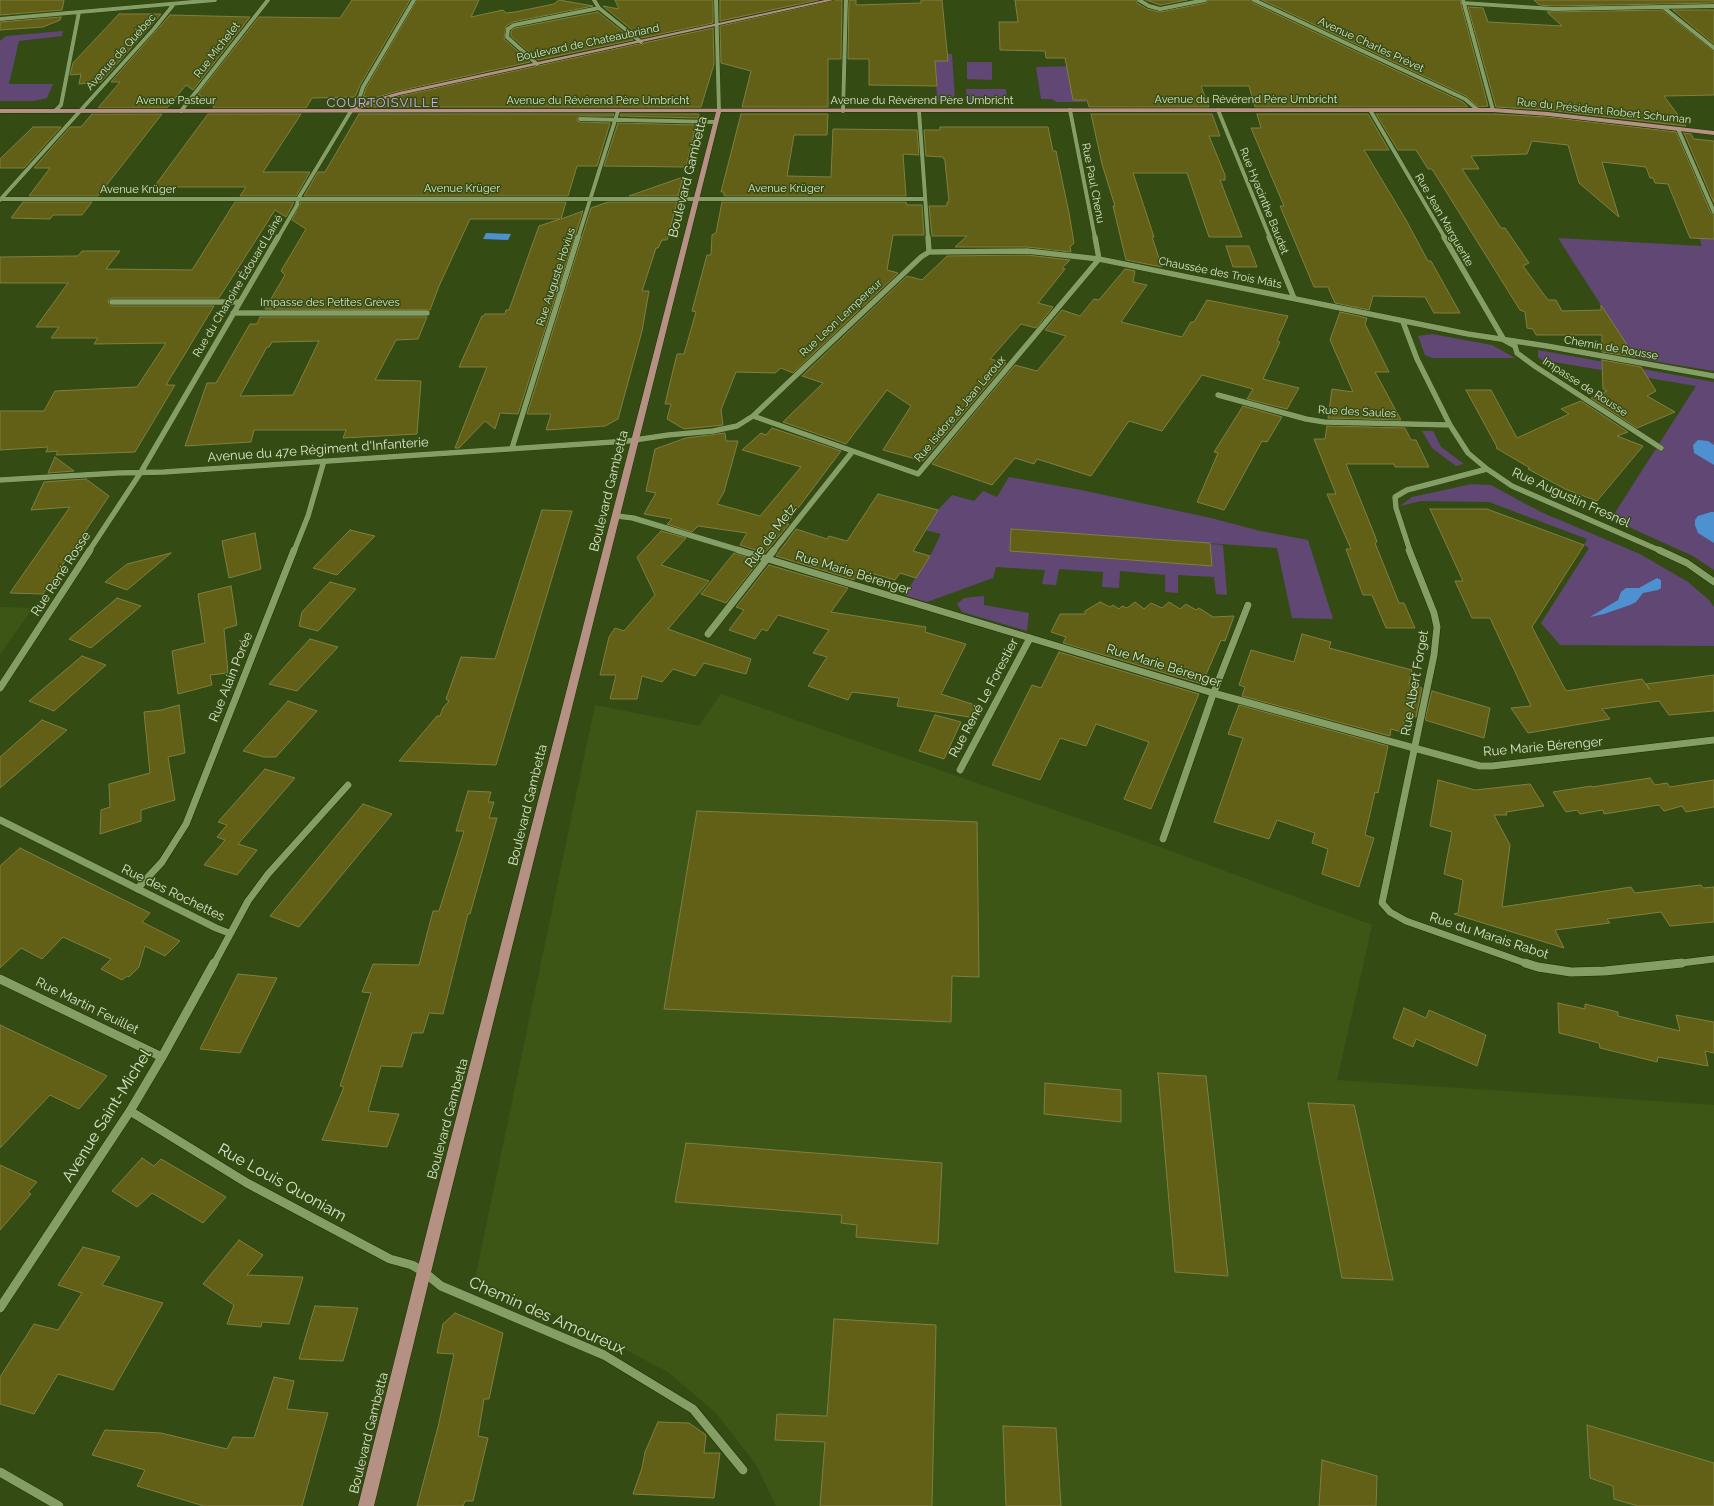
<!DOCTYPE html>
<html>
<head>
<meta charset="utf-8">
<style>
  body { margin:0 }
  canvas { display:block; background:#354b14 }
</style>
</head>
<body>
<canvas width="1714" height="1506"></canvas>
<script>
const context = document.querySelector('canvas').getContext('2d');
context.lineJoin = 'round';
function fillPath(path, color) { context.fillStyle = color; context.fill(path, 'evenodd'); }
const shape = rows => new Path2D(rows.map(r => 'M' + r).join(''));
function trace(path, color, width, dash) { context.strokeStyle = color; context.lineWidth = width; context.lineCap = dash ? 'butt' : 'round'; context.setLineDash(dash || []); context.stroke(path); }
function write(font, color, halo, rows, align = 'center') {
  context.font = font + ' Raleway,sans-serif'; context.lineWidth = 3; context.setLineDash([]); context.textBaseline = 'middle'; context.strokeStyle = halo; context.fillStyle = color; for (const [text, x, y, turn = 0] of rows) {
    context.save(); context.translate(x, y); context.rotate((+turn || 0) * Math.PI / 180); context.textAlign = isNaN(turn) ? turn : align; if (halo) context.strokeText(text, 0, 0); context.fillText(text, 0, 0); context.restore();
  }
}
fillPath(shape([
  [0,607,33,608,0,654],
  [721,694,1146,842,1372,925,1337,1080,1714,1105,1714,1506,776,1506,756,1464,715,1412,668,1372,573,1322,475,1279,595,705,699,726]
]), '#3d5616');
fillPath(shape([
  [63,31,62,36,19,41,9,84,53,84,47,98,34,101,0,101,0,41,6,36],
  [935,54,952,54,955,101,937,101],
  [967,62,992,62,992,80,967,79],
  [1078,66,1086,102,1056,102,1052,99,1041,99,1036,67],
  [966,89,1006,89,1007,101,967,101],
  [1714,224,1714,371,1635,358,1558,238,1702,246,1695,226],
  [1432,334,1492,345,1515,358,1432,358,1425,355,1418,336],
  [1538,350,1714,382,1714,570,1693,556,1611,519,1696,386,1542,360,1538,357],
  [1422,431,1433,431,1441,447,1464,464,1456,466,1432,448],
  [1009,477,1081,490,1211,518,1260,531,1308,540,1333,619,1292,618,1277,548,1011,529,1010,551,1054,554,1212,566,1210,544,1223,545,1227,595,1216,594,1214,577,1178,575,1178,593,1165,592,1165,575,1120,571,1119,588,1102,587,1103,572,1059,569,1056,585,1042,584,1045,570,996,567,993,578,927,602,904,595,930,556,941,534,925,530,938,510,952,495,974,501,983,491,997,497],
  [1472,484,1491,485,1520,501,1543,513,1640,554,1688,582,1709,600,1714,607,1714,646,1560,645,1541,623,1589,548,1584,545,1587,539,1489,502,1421,501,1400,506,1412,497],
  [984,596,984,605,1029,613,1027,631,962,612,957,604,964,598]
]), '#604774');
fillPath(shape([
  [486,233,511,234,508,240,483,239],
  [1698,440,1708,441,1714,445,1714,465,1694,453,1693,445],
  [1711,512,1714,512,1714,543,1698,533,1695,525,1695,520,1698,516],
  [1657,578,1661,580,1661,588,1658,590,1643,593,1636,602,1630,605,1604,614,1590,617,1618,600,1621,592,1626,588,1639,588]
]), '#4e91d0');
const building = shape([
  [0,0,64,0,62,10,0,15,0,0],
  [352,0,410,0,360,85,355,97,312,98,306,108,213,108,214,106,198,94,259,17,340,18,352,0],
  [417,0,479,0,471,17,503,10,506,13,515,12,554,4,559,0,593,6,513,22,506,26,504,39,530,62,399,91,367,100,369,97,363,97,366,88,417,0],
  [615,0,713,0,713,23,642,38,603,6,619,9,615,0],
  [720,0,818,0,720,21,720,0],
  [835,0,842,0,841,59,828,59,828,107,742,107,751,71,721,63,720,26,835,0],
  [849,0,856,0,856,5,921,3,921,0,942,0,948,61,935,61,937,86,869,85,869,59,848,59,849,0],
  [1015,0,1136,0,1137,3,1147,9,1160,12,1206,3,1208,0,1251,0,1253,3,1463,102,1468,107,1255,107,1249,86,1201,86,1209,107,1089,107,1087,100,1073,100,1065,58,1046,58,1045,51,1000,50,999,22,1018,22,1015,0],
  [1146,0,1187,0,1160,5,1146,0],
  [1262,0,1460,0,1488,106,1479,107,1466,96,1262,0],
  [1534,0,1714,0,1714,3,1554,6,1539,5,1534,0],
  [1468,7,1483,8,1488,22,1562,26,1547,12,1662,10,1714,51,1714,95,1664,96,1686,126,1548,110,1496,107,1468,7],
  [1673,10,1714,10,1714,44,1673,10],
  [598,12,633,40,538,60,511,36,511,31,515,28,598,12],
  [119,14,161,14,101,82,79,84,81,74,70,75,73,63,119,14],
  [170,15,250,17,193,90,186,85,167,108,98,108,120,82,111,82,170,15],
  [61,17,60,20,43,27,0,30,0,22,61,17],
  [713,28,714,64,701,107,366,107,400,96,638,44,642,45,644,43,713,28],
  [92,114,162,114,98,196,29,196,50,168,34,168,70,127,81,127,92,114],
  [208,114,301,114,263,172,310,172,296,196,240,196,246,187,154,187,208,114],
  [359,114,614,114,613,116,580,116,577,118,577,121,580,122,610,123,597,166,577,166,568,196,304,196,318,172,325,172,359,114],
  [621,114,699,114,698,118,620,116,621,114],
  [741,114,828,114,827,135,794,135,787,176,831,177,833,129,917,130,919,155,903,154,906,196,724,196,724,192,721,192,741,114],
  [1091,114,1212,114,1220,136,1209,136,1225,175,1225,180,1220,180,1242,237,1209,237,1187,173,1133,173,1154,237,1152,237,1162,267,1126,260,1113,206,1115,206,1102,164,1091,114],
  [1257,114,1368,114,1389,150,1364,150,1406,220,1428,261,1431,261,1460,313,1434,313,1425,297,1373,296,1369,310,1335,303,1328,287,1314,287,1280,206,1284,206,1251,128,1261,128,1257,114],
  [1376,114,1493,114,1548,117,1676,132,1711,213,1714,215,1714,239,1690,238,1668,184,1655,183,1653,178,1650,178,1646,167,1602,162,1619,217,1579,183,1568,145,1532,141,1527,154,1471,156,1479,169,1462,169,1501,228,1505,228,1529,263,1523,266,1548,300,1556,300,1562,311,1601,310,1601,305,1635,357,1602,352,1602,335,1536,335,1533,329,1527,328,1525,312,1520,310,1432,169,1428,169,1416,150,1398,150,1376,114],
  [618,123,696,125,686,167,604,166,618,123],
  [33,127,61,127,24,168,0,168,0,159,33,127],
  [940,127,1048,127,1053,151,1056,151,1069,213,1074,243,1070,247,1071,252,1027,247,955,247,967,236,932,236,929,206,947,206,947,202,949,202,945,161,943,157,926,156,924,130,940,130,940,127],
  [1684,133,1691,134,1694,139,1714,141,1714,203,1684,133],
  [683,177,678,196,629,196,683,177],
  [23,202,92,202,82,215,53,215,50,219,11,218,23,202],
  [235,202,294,202,286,217,275,210,219,298,112,298,108,300,109,304,112,306,214,306,166,385,175,385,135,452,56,455,58,451,46,452,48,447,0,450,0,411,44,411,55,391,137,387,166,343,94,344,98,338,51,338,59,327,36,327,68,283,0,283,0,257,78,256,82,251,120,251,106,269,192,270,235,202],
  [301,202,566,202,561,219,583,211,518,414,500,413,495,429,485,421,459,448,455,448,487,367,459,367,482,316,484,316,485,314,505,314,506,310,509,310,539,226,560,219,470,219,439,286,430,310,265,309,285,275,281,271,306,229,292,220,301,202],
  [608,202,677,202,667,240,662,240,658,248,656,248,642,291,649,291,642,331,618,419,605,426,546,430,551,414,527,414,591,208,608,202],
  [722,202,906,202,907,205,922,205,924,235,893,235,887,270,898,273,793,373,781,368,775,373,736,372,721,410,723,425,684,429,667,419,671,404,665,404,677,354,684,354,696,312,692,311,707,255,711,255,712,235,716,233,722,202],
  [1226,246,1249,246,1257,267,1233,267,1226,246],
  [1027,255,1070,260,1062,268,1065,269,1038,303,1053,307,1036,328,1021,324,990,359,1006,363,923,461,883,450,911,406,887,390,846,444,783,422,823,383,802,376,907,276,922,280,947,256,1027,255],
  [1125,269,1135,271,1133,282,1147,285,1121,322,1182,337,1191,322,1194,322,1207,300,1288,316,1277,341,1280,342,1263,379,1299,388,1287,409,1247,399,1253,389,1202,375,1162,431,1129,421,1091,476,1037,459,1034,464,1015,458,992,485,932,464,1015,365,1037,371,1066,336,1045,330,1062,310,1080,316,1094,299,1099,300,1125,269],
  [1340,312,1367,318,1365,324,1389,372,1375,372,1401,420,1328,418,1332,389,1353,392,1330,340,1340,312],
  [260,317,427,317,418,339,396,340,375,380,421,381,417,434,343,438,346,430,254,430,251,442,185,446,207,383,216,383,250,324,257,324,260,317],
  [319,341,293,395,240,396,267,347,269,347,272,342,319,341],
  [1602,360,1641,367,1656,391,1647,396,1675,412,1637,428,1591,398,1607,391,1603,389,1602,360],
  [1466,390,1491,390,1517,438,1569,414,1561,409,1581,401,1628,432,1617,436,1643,446,1597,501,1565,489,1528,469,1530,468,1496,448,1497,447,1466,390],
  [1243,406,1282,417,1267,442,1262,441,1224,510,1197,502,1218,453,1214,452,1243,406],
  [1327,426,1405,428,1411,440,1416,440,1429,467,1395,467,1394,464,1346,464,1375,536,1377,542,1375,543,1399,603,1404,603,1415,628,1386,628,1372,595,1363,595,1346,549,1351,549,1327,494,1336,494,1314,439,1325,439,1327,426],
  [772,428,841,451,786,524,789,524,765,553,740,545,747,533,698,526,692,532,667,524,672,519,644,514,656,493,646,491,655,449,686,438,725,433,726,441,738,441,724,492,717,504,760,516,801,467,742,450,761,433,766,435,772,428],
  [55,457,74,471,48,473,55,457],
  [86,479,109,496,43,594,10,593,70,507,31,510,44,482,86,479],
  [878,494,938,510,913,551,930,556,916,578,900,573,895,580,861,570,854,580,776,556,796,529,827,539,829,536,847,541,878,494],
  [1430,509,1487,509,1584,545,1532,627,1566,691,1642,679,1650,690,1646,684,1714,675,1714,711,1669,715,1659,701,1602,709,1610,719,1528,733,1511,708,1531,706,1490,618,1472,618,1455,581,1463,581,1430,509],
  [542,510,572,511,496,765,399,761,437,716,440,716,443,708,449,701,446,699,461,657,495,659,542,510],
  [1011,529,1210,543,1212,566,1010,551,1011,529],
  [350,530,375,536,337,575,313,568,350,530],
  [661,531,686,538,661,565,709,581,668,629,751,659,746,674,704,663,695,676,673,669,662,682,642,676,637,699,610,699,616,675,600,675,609,637,615,628,624,631,655,595,637,557,661,531],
  [255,533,261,569,229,578,222,541,255,533],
  [171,553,127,590,105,582,127,564,171,553],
  [734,553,759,561,726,603,701,594,734,553],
  [769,565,848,588,831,612,926,627,925,632,966,644,941,694,978,706,976,718,897,706,899,698,852,692,848,700,808,686,827,657,813,653,829,630,778,615,767,631,762,629,755,639,729,630,744,610,736,607,769,565],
  [330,582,356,589,318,631,299,626,302,612,330,582],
  [231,586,237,625,224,629,228,673,210,675,212,685,178,694,172,651,205,643,198,594,231,586],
  [117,598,141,606,91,648,69,639,117,598],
  [1100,602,1110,607,1113,605,1119,609,1122,606,1127,608,1135,602,1144,609,1151,603,1162,608,1169,602,1180,609,1186,604,1196,610,1199,608,1213,617,1234,616,1225,641,1221,640,1202,684,1063,643,1066,637,1051,632,1060,614,1085,614,1085,611,1100,602],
  [1302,634,1331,642,1329,648,1412,670,1409,684,1422,688,1416,717,1406,714,1402,732,1391,729,1390,736,1242,696,1245,687,1239,685,1251,650,1294,662,1302,634],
  [310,639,338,647,297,691,269,684,310,639],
  [1059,652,1199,694,1151,809,1124,799,1149,742,1096,724,1086,746,1060,738,1040,780,992,765,1032,685,1041,688,1059,652],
  [82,656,106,665,54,711,29,701,82,656],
  [1432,691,1490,708,1484,738,1425,720,1432,691],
  [288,701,317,711,276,757,264,757,243,751,288,701],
  [179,705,185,753,168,757,175,800,141,810,141,821,100,834,101,810,110,807,109,784,150,773,144,712,161,710,179,705],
  [1239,705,1388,746,1378,793,1375,792,1365,835,1374,838,1359,887,1322,874,1328,849,1312,843,1315,833,1277,820,1269,839,1214,822,1243,738,1228,734,1239,705],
  [935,715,961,722,944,759,919,751,935,715],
  [42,720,67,730,0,788,0,757,42,720],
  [265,769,295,778,238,844,257,850,237,875,204,865,225,840,217,837,227,825,218,822,265,769],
  [1650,778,1655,785,1667,783,1670,787,1714,780,1714,807,1686,812,1682,806,1664,811,1659,805,1604,814,1603,810,1580,814,1577,810,1566,812,1553,792,1591,786,1592,787,1650,778],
  [1438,780,1475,790,1530,784,1544,806,1506,812,1507,815,1494,815,1510,845,1502,907,1631,887,1635,893,1701,885,1703,888,1714,887,1714,922,1670,926,1661,912,1607,919,1610,923,1555,930,1564,948,1454,914,1458,913,1463,880,1444,874,1452,832,1430,826,1438,780],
  [468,791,491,792,488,802,494,802,489,818,497,818,470,914,468,914,443,1014,429,1013,423,1033,412,1033,402,1067,381,1066,368,1111,399,1114,387,1147,322,1140,344,1087,340,1086,371,993,362,992,373,964,419,965,433,911,439,911,464,831,456,831,468,791],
  [363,804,392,814,299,927,270,916,363,804],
  [697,811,977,822,979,977,952,976,951,1022,664,1009,697,811],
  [20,848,150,913,142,922,180,941,165,956,145,946,139,967,129,977,127,976,122,980,101,969,111,959,63,937,42,959,21,948,0,968,0,866,20,848],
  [238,974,277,978,240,1053,200,1049,238,974],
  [1558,1003,1585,1009,1585,1004,1618,1012,1618,1016,1680,1031,1676,1015,1714,1022,1714,1053,1705,1051,1708,1066,1658,1057,1657,1062,1600,1048,1599,1043,1559,1033,1558,1003],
  [1404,1008,1426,1018,1429,1010,1486,1035,1477,1066,1416,1039,1413,1047,1393,1038,1404,1008],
  [0,1025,107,1076,79,1109,50,1095,0,1148,0,1025],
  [1158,1073,1206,1076,1228,1276,1175,1272,1158,1073],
  [1045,1083,1121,1090,1121,1122,1044,1114,1045,1083],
  [1308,1103,1354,1105,1393,1280,1342,1278,1308,1103],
  [686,1143,942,1163,938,1244,856,1237,857,1225,841,1223,842,1215,675,1202,686,1143],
  [142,1158,154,1166,161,1159,226,1197,203,1223,152,1193,137,1207,112,1191,142,1158],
  [0,1165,37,1182,28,1192,31,1194,0,1230,0,1165],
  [239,1240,263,1255,247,1275,303,1277,289,1324,262,1322,261,1327,227,1324,234,1305,203,1284,239,1240],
  [83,1247,120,1257,102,1285,163,1303,113,1390,58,1374,34,1414,0,1404,0,1377,34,1324,58,1330,82,1293,58,1285,83,1247],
  [315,1306,358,1308,343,1361,299,1359,315,1306],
  [455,1313,503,1333,489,1399,484,1399,478,1436,488,1438,473,1501,465,1501,463,1506,417,1506,438,1427,454,1354,437,1353,443,1324,455,1313],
  [834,1319,936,1325,932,1506,820,1506,825,1442,775,1440,777,1414,827,1416,834,1319],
  [274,1377,294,1381,287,1409,328,1413,302,1506,204,1506,137,1486,145,1470,92,1455,105,1430,161,1433,227,1449,233,1437,254,1438,274,1377],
  [658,1422,689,1423,706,1435,704,1453,720,1453,714,1498,633,1494,642,1468,645,1452,658,1422],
  [1587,1425,1714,1463,1714,1506,1638,1506,1614,1499,1613,1486,1590,1478,1587,1425],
  [1003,1426,1056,1428,1061,1506,1006,1506,1003,1426],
  [1322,1460,1377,1476,1376,1506,1319,1506,1322,1460]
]);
fillPath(building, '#616016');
trace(building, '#7f7f40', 1);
const minorFar3 = shape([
  [594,0,599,8,641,42],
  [716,0,719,111],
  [1139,0,1149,6,1160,9,1205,0],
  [1254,0,1465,99,1478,110],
  [1463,0,1493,110],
  [1463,3,1554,9,1714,6],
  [1663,7,1714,48],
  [0,19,215,0],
  [537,64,507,37,508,29,514,25,599,8],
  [1070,110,1095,238],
  [1218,110,1270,238],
  [1370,110,1445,238],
  [55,111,61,105,79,12],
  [181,111,268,0],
  [843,111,846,0],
  [919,111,928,238],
  [580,119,715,122],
  [1678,129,1714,212],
  [0,199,925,199],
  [0,200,153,30,174,4],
  [278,238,297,205,298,199,360,96,363,87,414,0],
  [578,238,618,111]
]);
const minorFar2 = shape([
  [928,237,929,252],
  [1269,237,1294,298],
  [1444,237,1504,340,1515,346,1517,353,1536,367,1661,448],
  [112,302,240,302],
  [233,313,427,313],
  [1403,322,1417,359,1450,425,1468,453,1487,469,1512,486,1661,551],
  [1218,395,1306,419,1324,422,1450,425],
  [753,416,918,474,1099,259,1095,237],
  [512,448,578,237],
  [0,480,117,473,164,472,628,441,668,435,713,431,737,426,753,416,921,257,929,252,1027,251,1099,259,1468,334,1547,346,1714,376],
  [617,516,633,518,742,551],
  [89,551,141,472,278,237],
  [294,551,308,516,324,461],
  [773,551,852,452],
  [1410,551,1396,508,1395,497,1407,490,1487,469]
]);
const minorFar1 = shape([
  [738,550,1213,693,1480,766,1492,766,1714,740],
  [1409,550,1434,613,1437,627,1434,655,1382,903,1390,912,1406,921,1528,964],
  [1659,550,1687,563,1714,582],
  [708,634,774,550],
  [0,688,90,550],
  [960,770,1030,638],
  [0,820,216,928,229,933],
  [1163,839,1212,697,1248,605],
  [137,889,162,862,186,824,294,550],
  [214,964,248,901,268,874,348,785],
  [1673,964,1714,959]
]);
const minor = shape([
  [1525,963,1538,967,1571,972,1605,971,1682,963],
  [0,979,162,1057],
  [130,1111,247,1183,390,1259,412,1265,424,1272,441,1286,604,1355,693,1409,743,1470],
  [0,1308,130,1111,162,1057,214,963],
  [0,1472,59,1506]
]);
const major = shape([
  [825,0,834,0,400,95,372,103,360,109,1493,108,1548,112,1714,131,1714,135,1548,116,1493,112,721,112,445,1215,374,1506,358,1506,431,1215,716,112,0,113,0,109,352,109,368,101,399,92,825,0]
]);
trace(minorFar3, '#1f2f05', 4.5);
trace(minorFar2, '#1f2f05', 6);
trace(minorFar1, '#1f2f05', 8);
trace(minor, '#1f2f05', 10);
trace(major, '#1f2f05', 1);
trace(minorFar3, '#849e66', 4);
trace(minorFar2, '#849e66', 5.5);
trace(minorFar1, '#849e66', 7);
trace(minor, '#849e66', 9);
fillPath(major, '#b49183');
write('11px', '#d7e6c8', '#354b14', [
  ["Boulevard de Chateaubriand",588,43,-12],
  ["Avenue Charles Prévet",1371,45,25],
  ["Rue Michelet",217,50,-52],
  ["Avenue de Québec",121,52,-48],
  ["Avenue du Révérend Père Umbricht",1246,100],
  ["Avenue Pasteur",176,101],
  ["Avenue du Révérend Père Umbricht",598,101],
  ["Avenue du Révérend Père Umbricht",922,101],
  ["Rue du Président Robert Schuman",1604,111,6],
  ["Rue Paul Chenu",1093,183,79],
  ["Avenue Krüger",462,189],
  ["Avenue Krüger",786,189],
  ["Avenue Krüger",138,190],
  ["Rue Hyacinthe Baudet",1264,201,68],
  ["Rue Jean Marguerite",1444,220,60],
  ["Chaussée des Trois Mâts",1220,273,11],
  ["Rue Auguste Hovius",556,277,-72],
  ["Rue du Chanoine Édouard Lainé",238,286,-59],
  ["Impasse des Petites Grèves",330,303],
  ["Rue Leon Lempereur",841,318,-43],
  ["Chemin de Rousse",1611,348,10],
  ["Impasse de Rousse",1585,387,33],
  ["Rue Isidore et Jean Leroux",960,409,-50],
  ["Rue des Saules",1357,412,3]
]);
context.letterSpacing = '1px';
write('13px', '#d3aff2', '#354b14', [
  ["COURTOISVILLE",383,103]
]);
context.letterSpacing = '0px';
write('13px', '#d7e6c8', '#354b14', [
  ["Boulevard Gambetta",688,177,-76],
  ["Avenue du 47e Régiment d'Infanterie",318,450,-4],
  ["Boulevard Gambetta",609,491,-76],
  ["Rue Augustin Fresnel",1571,498,24],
  ["Rue de Metz",771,536,-53],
  ["Rue Marie Bérenger",853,573,17],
  ["Rue René Rosse",61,574,-57],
  ["Rue Marie Bérenger",1164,666,17],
  ["Rue Alain Porée",231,677,-68],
  ["Rue Albert Forget",1415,683,-80],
  ["Rue René Le Forestier",984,698,-62],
  ["Rue Marie Bérenger",1543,747,-5],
  ["Boulevard Gambetta",528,805,-76],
  ["Rue des Rochettes",173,893,26],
  ["Rue du Marais Rabot",1489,936,18],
  ["Rue Martin Feuillet",87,1006,26],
  ["Boulevard Gambetta",448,1119,-75],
  ["Boulevard Gambetta",369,1433,-76]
]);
write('16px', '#d7e6c8', '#354b14', [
  ["Avenue Saint-Michel",107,1116,-58],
  ["Rue Louis Quoniam",282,1183,29],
  ["Chemin des Amoureux",547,1316,24]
]);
</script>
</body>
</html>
